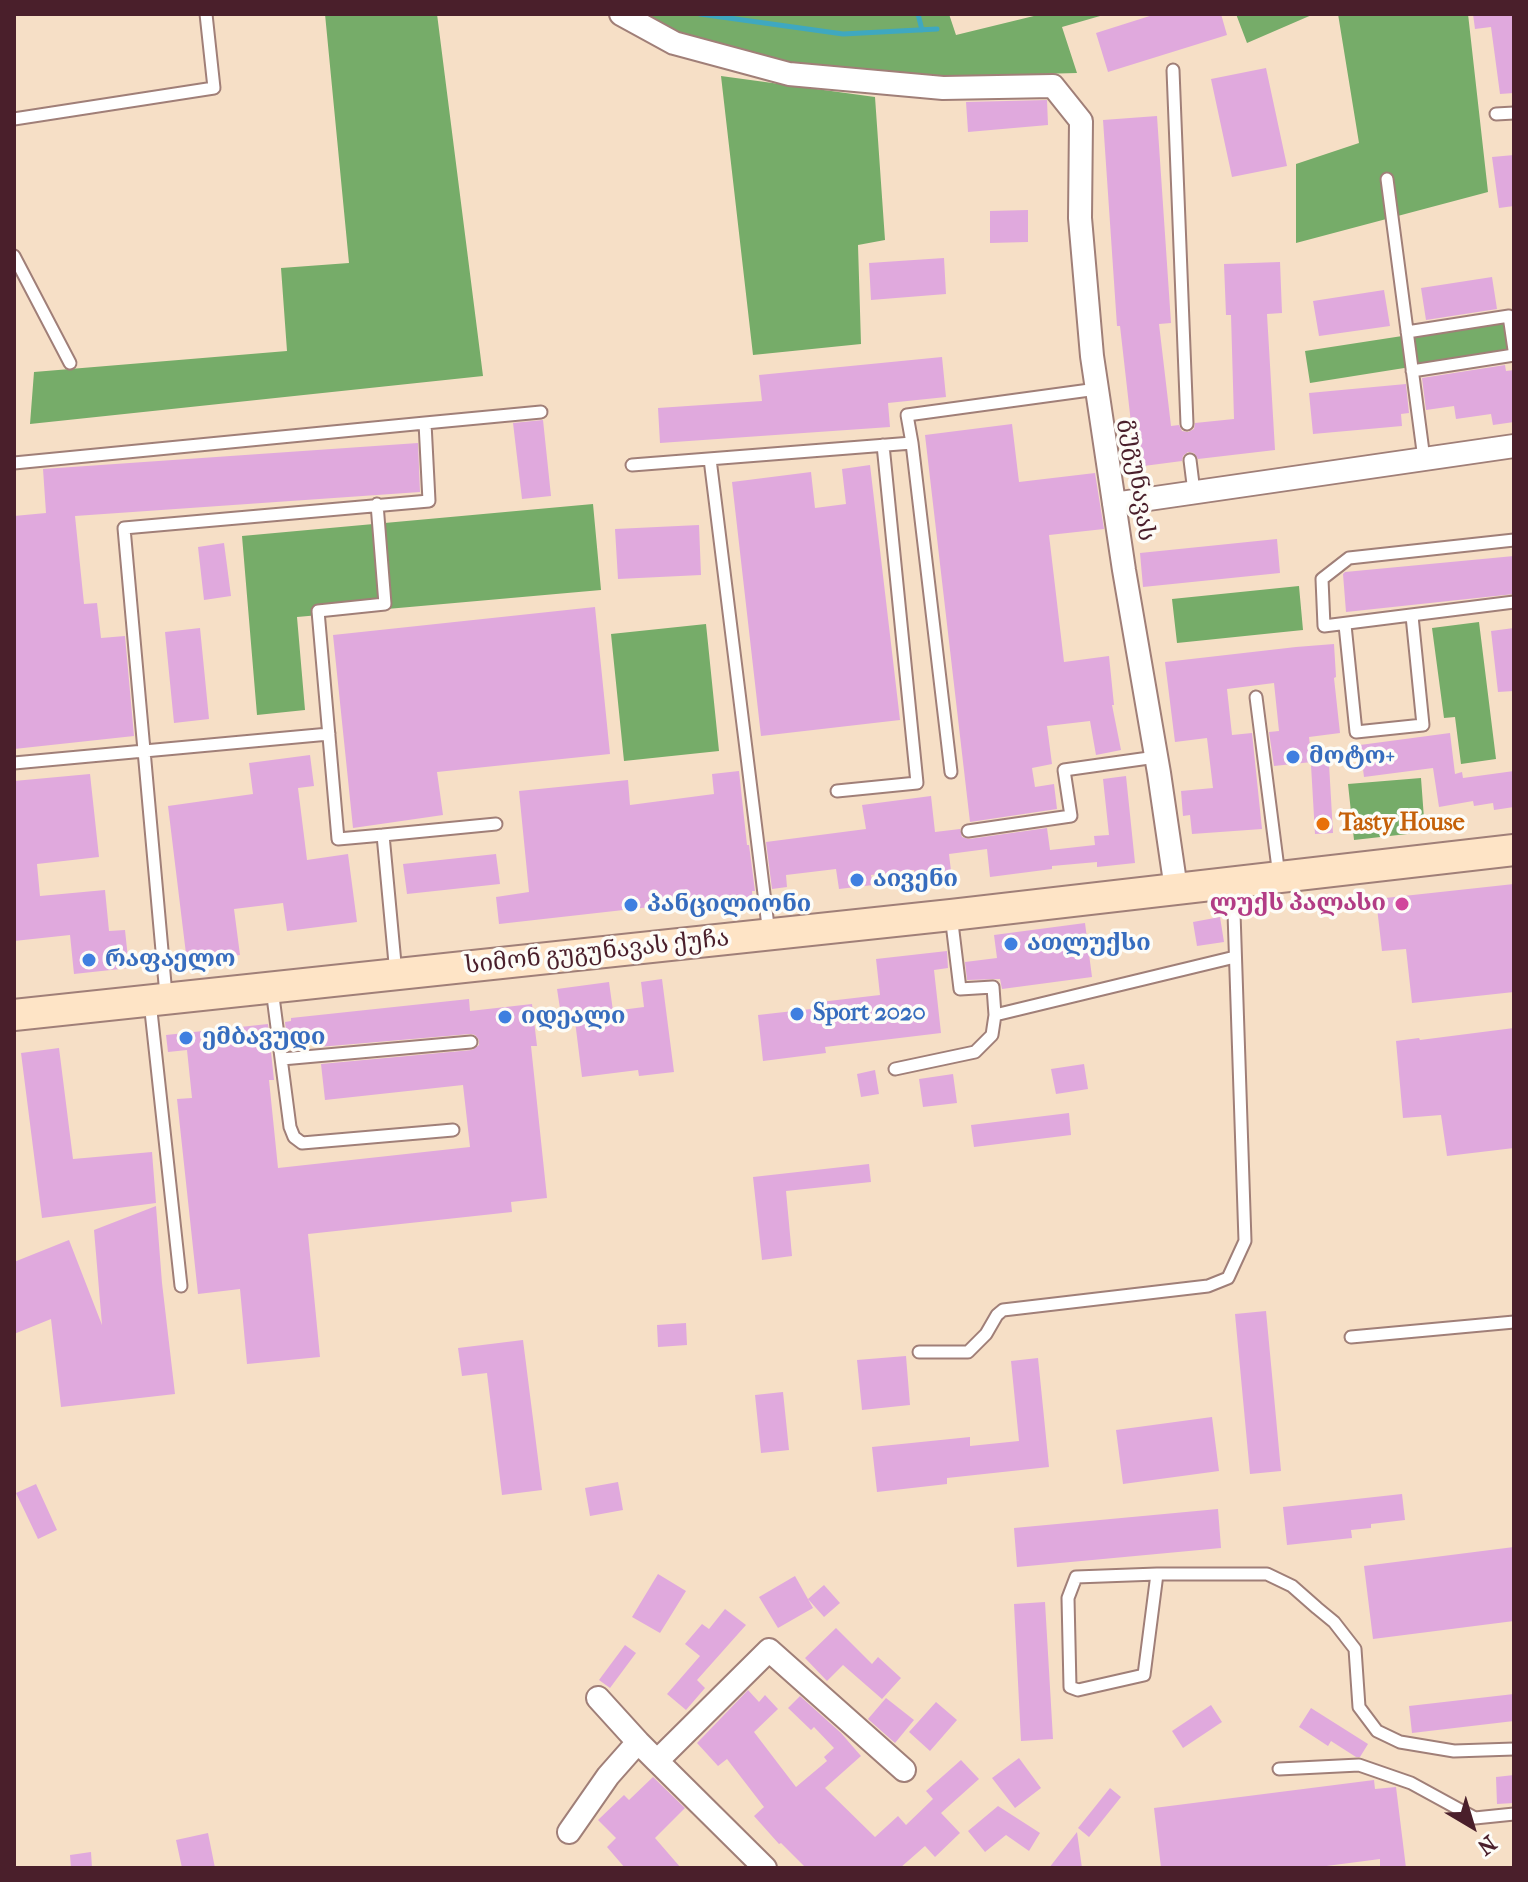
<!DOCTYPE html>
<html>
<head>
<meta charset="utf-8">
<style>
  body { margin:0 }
  #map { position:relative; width:1528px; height:1882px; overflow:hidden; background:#f6dfc6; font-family:"IM FELL French Canon",serif }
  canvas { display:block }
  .frame { position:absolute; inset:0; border:16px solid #4a1f2b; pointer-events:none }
  .north { position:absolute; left:1432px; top:1786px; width:80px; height:80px; -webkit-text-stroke:6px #fdfcf7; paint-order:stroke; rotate:142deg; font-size:22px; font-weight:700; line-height:32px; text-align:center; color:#4a1f2b }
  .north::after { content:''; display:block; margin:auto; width:28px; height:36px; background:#4a1f2b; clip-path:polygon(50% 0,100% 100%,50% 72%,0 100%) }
</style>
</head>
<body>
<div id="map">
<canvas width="1528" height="1882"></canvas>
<div class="frame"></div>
<div class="north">N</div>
</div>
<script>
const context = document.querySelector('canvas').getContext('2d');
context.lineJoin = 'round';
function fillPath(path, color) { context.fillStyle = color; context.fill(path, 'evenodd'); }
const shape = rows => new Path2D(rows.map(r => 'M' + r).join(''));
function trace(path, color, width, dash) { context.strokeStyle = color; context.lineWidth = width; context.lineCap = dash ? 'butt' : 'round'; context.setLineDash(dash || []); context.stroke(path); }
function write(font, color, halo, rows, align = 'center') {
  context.font = font + ' "IM FELL French Canon","Noto Serif Georgian",serif'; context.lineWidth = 7; context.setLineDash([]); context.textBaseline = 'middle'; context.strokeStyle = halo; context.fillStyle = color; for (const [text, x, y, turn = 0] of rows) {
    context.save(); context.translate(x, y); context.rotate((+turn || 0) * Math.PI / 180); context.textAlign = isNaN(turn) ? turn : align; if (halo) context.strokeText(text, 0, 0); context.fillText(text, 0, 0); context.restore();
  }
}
fillPath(shape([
  [325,14,437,14,483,376,30,424,34,372,287,351,281,268,349,263],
  [639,14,949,14,956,35,1042,14,1107,14,1062,27,1077,73,926,77,794,65,677,35],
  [1236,14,1314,14,1247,43],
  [1338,14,1468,14,1488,192,1296,243,1296,164,1359,143],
  [721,76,875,97,885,240,858,245,861,344,753,355],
  [1506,320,1511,351,1310,383,1305,351],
  [593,504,601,590,297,617,305,710,257,715,242,536],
  [1299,586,1303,630,1177,643,1172,599],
  [1479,622,1496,759,1461,764,1455,717,1444,718,1432,628],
  [706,624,719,751,624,761,611,634],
  [1421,778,1425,832,1354,840,1348,784]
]), '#76ac69');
trace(shape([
  [700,14,843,34,937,29],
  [918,14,922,30]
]), '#3fa8c0', 5);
fillPath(shape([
  [1156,14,1221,14,1227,35,1108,72,1096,33],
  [1473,14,1514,14,1514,93,1500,94,1491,27,1475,29],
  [1266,68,1287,166,1232,177,1211,79],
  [1047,100,1048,125,968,132,966,102],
  [1157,116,1171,323,1159,324,1171,426,1179,425,1182,431,1188,432,1194,429,1195,423,1234,419,1231,315,1226,315,1224,264,1280,262,1282,313,1267,314,1275,450,1198,459,1194,453,1188,452,1183,456,1182,461,1136,467,1120,326,1117,326,1103,120],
  [1514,155,1514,206,1499,208,1492,157],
  [1028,210,1028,242,990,243,990,211],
  [944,258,946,294,871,300,869,263],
  [1492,277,1497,309,1426,320,1421,288],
  [1384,290,1390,326,1319,336,1313,301],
  [942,357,946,397,888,403,890,427,660,443,658,408,762,401,759,375],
  [1505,365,1506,371,1514,370,1514,422,1493,425,1491,414,1456,419,1454,406,1426,410,1422,378],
  [1406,384,1409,413,1401,414,1402,426,1313,434,1309,393],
  [543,420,551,496,522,499,513,423],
  [1012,424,1019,482,1095,473,1104,529,1049,535,1064,662,1109,656,1114,705,1112,705,1121,750,1096,755,1090,721,1047,726,1052,764,1032,768,1035,787,1054,784,1057,809,970,822,925,435],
  [418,443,420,492,75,516,84,604,97,603,101,638,125,636,134,736,14,749,14,516,46,513,43,469],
  [870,465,900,720,761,736,732,482,811,472,815,508,846,504,842,469],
  [699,525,701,575,618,579,615,529],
  [1277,539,1280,573,1143,587,1140,553],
  [224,543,231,596,204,600,198,547],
  [1514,556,1514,594,1346,612,1343,574,1345,572],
  [595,607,610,754,437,772,443,815,353,828,333,635],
  [200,628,209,719,174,723,165,632],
  [1514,628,1514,691,1498,692,1491,631],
  [1334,644,1336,677,1334,678,1340,733,1309,737,1312,762,1274,766,1269,732,1279,731,1274,683,1227,689,1232,735,1252,733,1262,829,1192,834,1190,815,1183,816,1181,791,1213,788,1207,738,1175,742,1165,662,1296,647],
  [1450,733,1455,774,1462,772,1463,778,1514,771,1514,807,1494,810,1493,803,1474,806,1473,801,1439,807,1433,768,1364,777,1360,745],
  [310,755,314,786,298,788,307,860,348,854,357,922,287,931,283,903,234,909,240,955,187,962,168,806,253,794,249,763],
  [1329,764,1333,833,1315,834,1311,765],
  [739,771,747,845,749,845,755,891,752,891,753,901,704,905,660,912,659,906,499,924,496,897,529,892,519,791,628,780,630,805,714,794,712,774],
  [90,774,99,857,37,864,40,896,105,890,109,931,125,930,129,968,74,974,70,935,14,941,14,781],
  [1126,776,1135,863,1097,867,1097,862,1052,866,1052,869,990,877,987,849,949,854,951,871,915,876,914,870,871,875,873,885,839,889,836,869,786,875,787,887,772,889,766,842,866,829,862,805,931,796,935,832,960,829,962,837,969,839,1047,828,1050,850,1095,845,1094,836,1109,835,1103,779],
  [496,854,500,884,407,894,403,864],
  [1514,884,1514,992,1412,1003,1406,949,1382,951,1376,899],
  [1220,917,1224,942,1197,946,1193,922],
  [1085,923,1092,977,1002,989,1000,979,967,980,965,962,997,958,994,935],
  [947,951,948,968,934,970,941,1033,825,1047,826,1053,763,1061,758,1015,820,1008,820,1002,880,995,876,959],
  [662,979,674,1072,639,1076,638,1070,582,1077,574,1013,561,1015,557,989,609,982,613,1011,644,1007,641,982],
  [469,999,470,1011,532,1004,537,1046,531,1046,547,1198,511,1202,512,1212,308,1234,320,1357,247,1364,240,1289,198,1294,177,1099,192,1098,187,1050,168,1052,166,1035,268,1024,274,1080,269,1080,278,1168,470,1147,463,1085,325,1100,321,1064,472,1050,479,1045,479,1040,475,1035,470,1034,319,1047,319,1044,288,1047,285,1022,291,1021,291,1018],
  [1514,1028,1514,1148,1447,1156,1441,1115,1403,1118,1396,1041,1419,1038,1420,1040],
  [59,1048,73,1159,152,1152,156,1203,42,1218,21,1053],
  [1084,1064,1088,1089,1056,1094,1051,1069],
  [875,1070,879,1094,861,1097,857,1074],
  [953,1074,957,1103,923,1107,919,1079],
  [1069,1113,1071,1135,974,1147,971,1125],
  [869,1164,871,1182,786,1191,792,1256,762,1260,753,1177],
  [156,1206,162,1283,175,1394,61,1407,51,1319,14,1334,14,1262,69,1240,102,1325,94,1230],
  [1266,1311,1281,1471,1250,1474,1235,1314],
  [686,1323,687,1345,658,1347,657,1325],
  [523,1340,542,1490,502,1495,487,1373,462,1376,458,1348],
  [906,1356,910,1405,862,1410,857,1360],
  [1038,1358,1049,1467,947,1478,947,1484,877,1492,872,1447,970,1437,970,1446,1019,1441,1011,1361],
  [783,1392,789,1450,761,1453,755,1395],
  [1212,1417,1219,1471,1123,1484,1116,1430],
  [618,1482,623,1510,590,1516,585,1488],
  [36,1484,57,1530,38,1539,16,1493],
  [1402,1494,1405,1520,1371,1524,1371,1528,1351,1530,1352,1538,1287,1545,1283,1507],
  [1218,1509,1221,1548,1017,1567,1014,1528],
  [1514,1547,1514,1621,1373,1639,1364,1566],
  [658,1574,686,1591,660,1633,632,1617],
  [795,1576,813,1608,778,1628,759,1597],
  [824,1585,840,1603,824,1617,808,1599],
  [1045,1602,1053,1739,1021,1741,1014,1604],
  [725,1609,746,1625,697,1680,705,1688,686,1710,667,1694,700,1656,685,1644,702,1624,709,1629],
  [836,1628,872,1664,878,1657,901,1678,882,1699,843,1665,827,1681,805,1658],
  [625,1645,636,1653,610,1688,599,1680],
  [748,1690,759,1702,765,1695,778,1709,754,1732,796,1787,827,1761,824,1757,834,1748,814,1727,811,1730,788,1708,800,1696,841,1733,861,1756,825,1788,875,1837,898,1816,906,1825,933,1799,926,1791,961,1760,979,1779,941,1813,960,1833,935,1857,925,1846,900,1868,806,1868,781,1843,779,1844,754,1816,764,1807,727,1759,718,1766,697,1743],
  [1514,1694,1514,1721,1412,1733,1409,1706],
  [886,1698,914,1720,895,1743,868,1719],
  [936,1702,957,1720,930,1751,909,1732],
  [1211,1705,1222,1722,1183,1748,1172,1731],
  [1311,1708,1368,1744,1360,1757,1356,1757,1331,1741,1328,1746,1299,1727],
  [1019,1758,1041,1788,1015,1808,992,1778],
  [1514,1775,1514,1803,1497,1804,1496,1777],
  [653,1777,685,1808,655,1838,681,1868,625,1868,607,1847,616,1838,598,1820,624,1795,629,1800],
  [1374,1780,1375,1789,1396,1787,1406,1868,1380,1868,1380,1859,1311,1868,1161,1868,1154,1808],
  [1110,1788,1121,1797,1089,1837,1078,1828],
  [998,1806,1040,1833,1029,1851,1006,1835,985,1852,968,1831],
  [1077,1832,1082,1868,1049,1868],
  [208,1833,215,1868,182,1868,176,1840],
  [91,1852,92,1868,71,1868,70,1855]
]), '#e0a9dd');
const lane = shape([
  [1173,70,1187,424],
  [1496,114,1514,113],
  [14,119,214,88,206,14],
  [1387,179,1424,459],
  [14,256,70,363],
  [1407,332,1509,316,1514,350],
  [1412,371,1514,355],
  [425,423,541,412],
  [912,443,951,772],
  [710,459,769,934],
  [1190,460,1194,492],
  [14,463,425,423,429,501,124,528,166,995],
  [632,465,912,443,907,415,1097,389],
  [377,504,385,604,318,611,338,839,383,835,396,974],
  [1514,540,1349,558,1322,579,1324,626,1514,602],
  [1345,625,1356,732,1423,725,1412,616],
  [1256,697,1279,876],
  [14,763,329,734],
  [837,791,917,783,883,445],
  [968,831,1071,816,1064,770,1156,757],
  [383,835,496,824],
  [272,989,290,1127,294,1137,302,1143,453,1130],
  [150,1002,181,1286],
  [995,1015,1235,957],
  [282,1059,471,1042],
  [895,1069,975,1052,992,1035,995,1015,993,987,960,989,951,915],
  [1351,1337,1514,1322],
  [919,1352,968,1352,986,1334,997,1315,1003,1310,1208,1286,1228,1278,1245,1241,1233,883],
  [1157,1574,1144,1675,1078,1690,1070,1687,1068,1598,1076,1577,1157,1574,1267,1574,1292,1586,1317,1608,1334,1622,1355,1649,1359,1707,1377,1731,1400,1742,1454,1751,1514,1749],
  [1279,1769,1359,1765,1411,1783,1475,1818,1514,1814]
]);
const street = shape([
  [621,14,674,43,789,74,943,88,1053,86,1081,121,1080,218,1092,356,1124,570,1159,773,1176,889],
  [1114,504,1514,446],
  [598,1698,638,1742],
  [569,1832,608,1776,638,1742,657,1761],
  [765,1868,657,1761,769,1650,904,1770]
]);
const secondary = shape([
  [14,1015,951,915,1514,850]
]);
trace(lane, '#a07f78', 15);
trace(street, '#a07f78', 26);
trace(secondary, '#a07f78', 34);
trace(lane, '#fff', 11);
trace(street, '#fff', 22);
trace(secondary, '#fee4c6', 30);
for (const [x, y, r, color] of [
  [1293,757,8,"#3f7fe0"],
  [1323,824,8,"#e8710a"],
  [857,880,8,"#3f7fe0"],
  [1402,904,8,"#d1479c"],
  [631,905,8,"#3f7fe0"],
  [1011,944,8,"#3f7fe0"],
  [89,960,8,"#3f7fe0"],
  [797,1014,8,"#3f7fe0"],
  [505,1017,8,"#3f7fe0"],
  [186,1038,8,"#3f7fe0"]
]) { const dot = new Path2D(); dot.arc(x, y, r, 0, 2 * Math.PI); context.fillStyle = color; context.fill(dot); trace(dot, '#fdfcf7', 3); }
write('24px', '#4a1f2b', '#fdfcf7', [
  ["გუგუნავას",1137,480,82],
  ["სიმონ გუგუნავას ქუჩა",597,953,-6]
]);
write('bold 24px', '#366cbe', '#fdfcf7', [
  ["მოტო+",1309,757],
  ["აივენი",873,880],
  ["პანცილიონი",647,905],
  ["ათლუქსი",1027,944],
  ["რაფაელო",105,960],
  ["Sport 2020",813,1014],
  ["იდეალი",521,1017],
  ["ემბავუდი",202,1038]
], 'left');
write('bold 24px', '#c56008', '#fdfcf7', [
  ["Tasty House",1339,824]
], 'left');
write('bold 24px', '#b23c85', '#fdfcf7', [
  ["ლუქს პალასი",1386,904]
], 'right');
</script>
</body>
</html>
